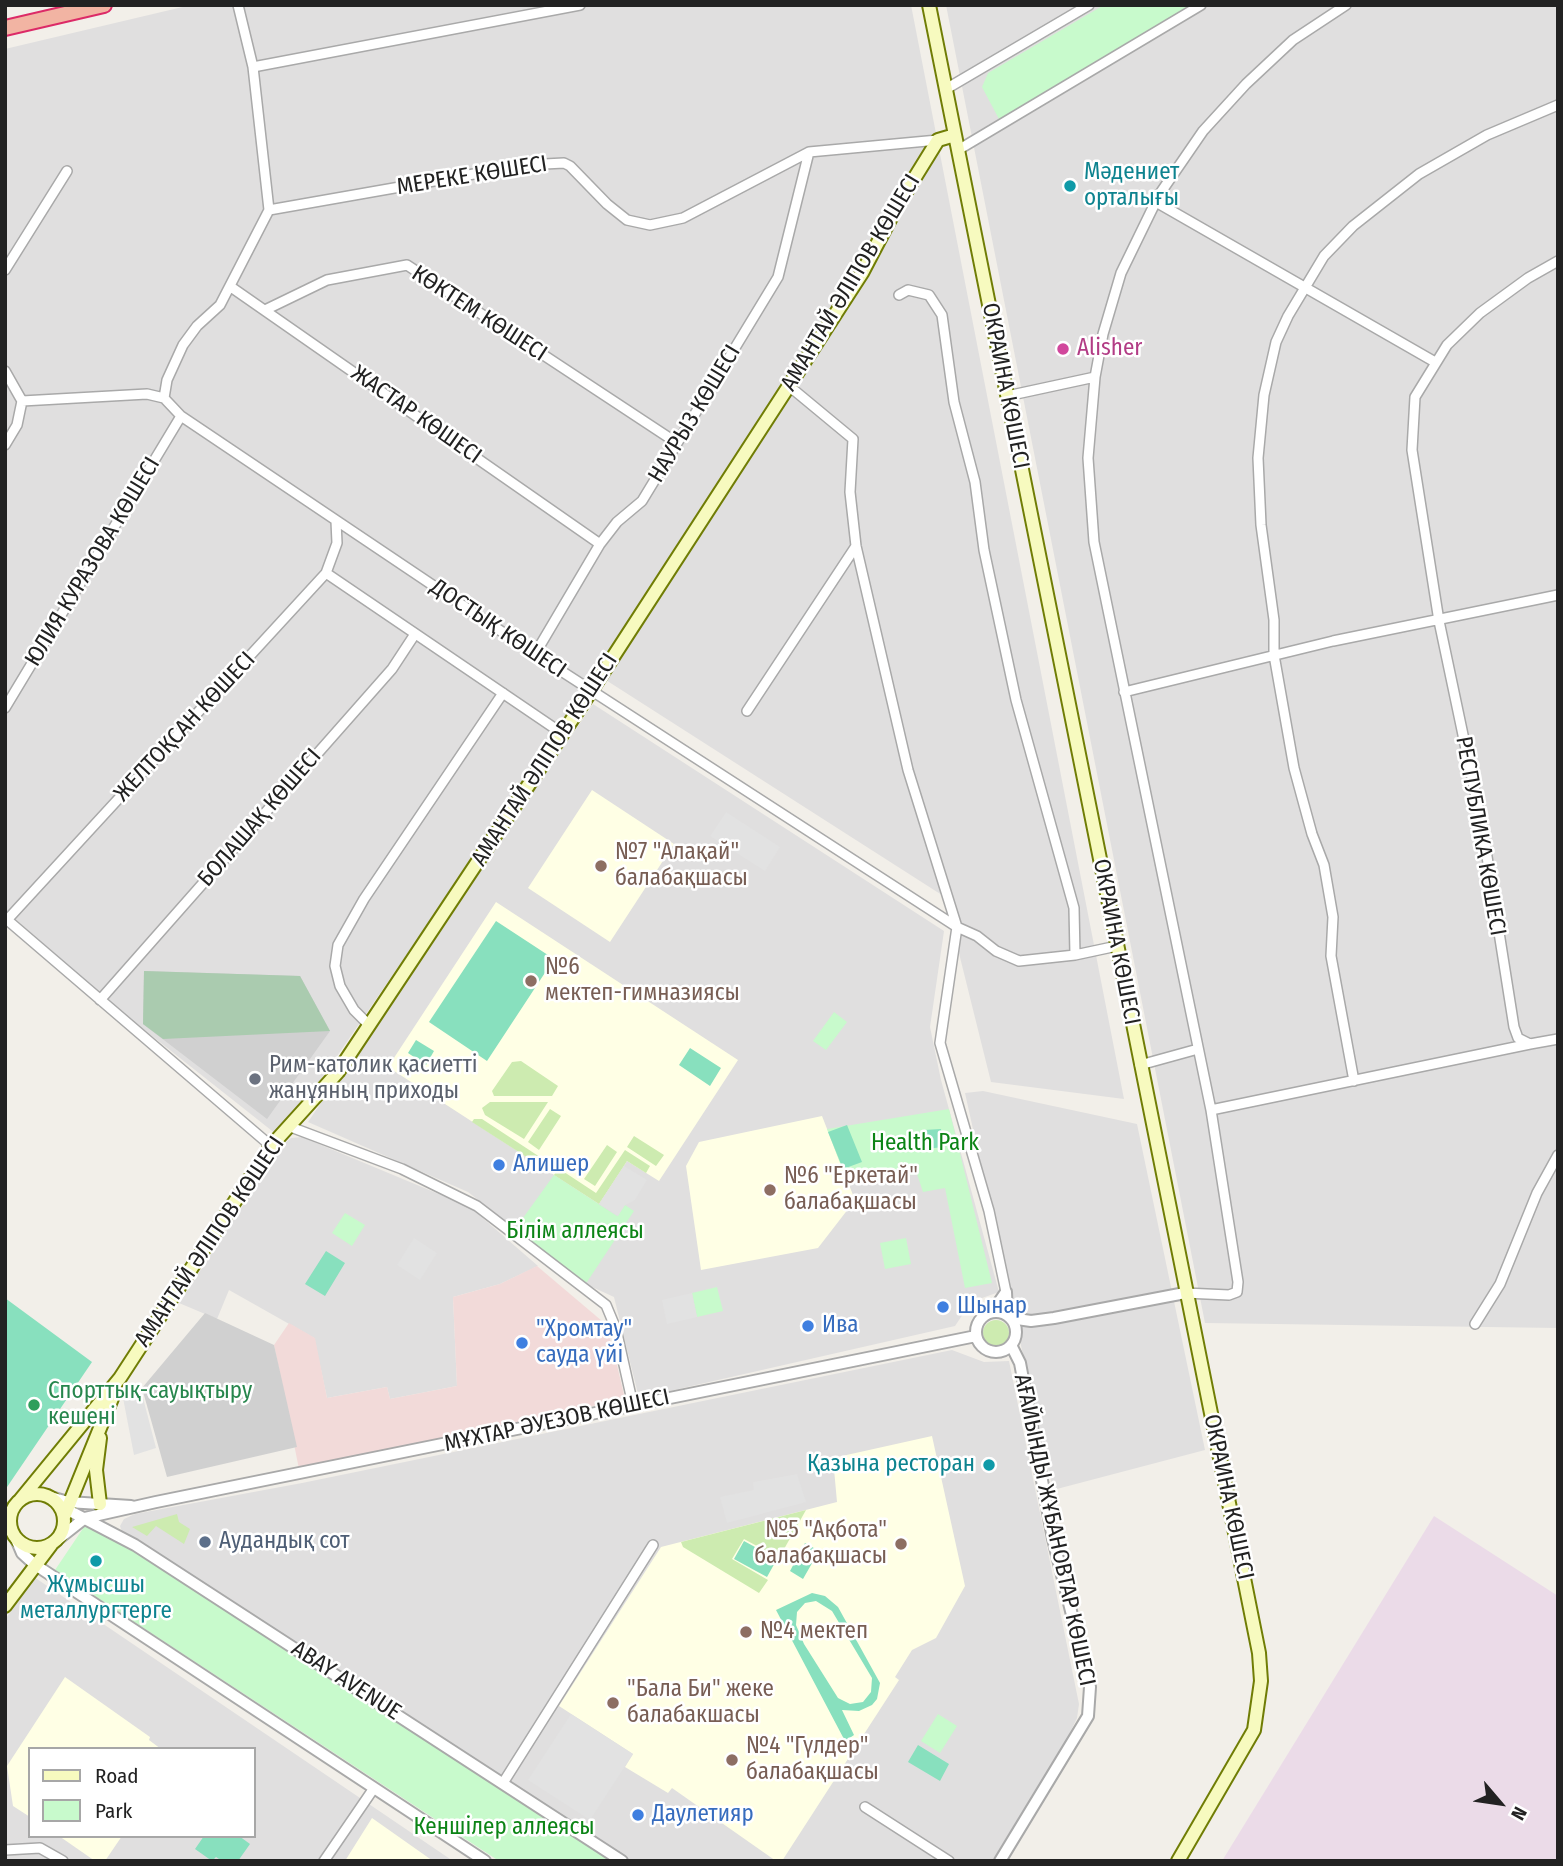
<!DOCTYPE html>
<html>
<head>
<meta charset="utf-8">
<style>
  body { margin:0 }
  #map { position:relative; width:1563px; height:1866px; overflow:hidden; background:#f2efe9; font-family:"Fira Sans Condensed",sans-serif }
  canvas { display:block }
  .frame { position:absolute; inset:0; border:7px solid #222; pointer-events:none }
  .legend { position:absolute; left:28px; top:1747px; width:228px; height:91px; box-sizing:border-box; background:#fff; border:2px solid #a7a7a7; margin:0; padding:9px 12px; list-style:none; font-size:21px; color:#222 }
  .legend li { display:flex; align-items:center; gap:14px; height:35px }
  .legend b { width:35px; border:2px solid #a7a7a7 }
  .north { position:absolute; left:1465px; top:1768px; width:70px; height:70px; -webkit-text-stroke:5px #fff; paint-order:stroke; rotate:119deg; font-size:19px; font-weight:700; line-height:28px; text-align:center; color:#222 }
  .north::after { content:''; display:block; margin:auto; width:24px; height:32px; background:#222; clip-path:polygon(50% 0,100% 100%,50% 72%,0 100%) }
</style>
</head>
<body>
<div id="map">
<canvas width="1563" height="1866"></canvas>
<div class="frame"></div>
<ul class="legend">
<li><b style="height:9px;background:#f7fabf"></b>Road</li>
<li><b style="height:19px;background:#c8facc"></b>Park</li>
</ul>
<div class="north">N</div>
</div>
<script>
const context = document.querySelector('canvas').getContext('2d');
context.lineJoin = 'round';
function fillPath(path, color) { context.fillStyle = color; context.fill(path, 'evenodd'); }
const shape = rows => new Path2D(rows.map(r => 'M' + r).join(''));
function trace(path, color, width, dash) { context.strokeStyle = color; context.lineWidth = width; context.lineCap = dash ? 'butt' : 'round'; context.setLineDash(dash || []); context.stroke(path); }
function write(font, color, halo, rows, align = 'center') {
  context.font = font + ' "Fira Sans Condensed",sans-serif'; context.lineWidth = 5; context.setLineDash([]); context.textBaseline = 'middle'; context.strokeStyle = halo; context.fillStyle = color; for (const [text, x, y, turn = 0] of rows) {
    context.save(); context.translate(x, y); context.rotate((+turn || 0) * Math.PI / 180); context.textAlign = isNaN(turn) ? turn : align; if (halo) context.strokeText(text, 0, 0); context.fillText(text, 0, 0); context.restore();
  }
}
fillPath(shape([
  [191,5,911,5,1124,1099,991,1082,945,897,598,675,281,1138,123,1013,5,910,5,49],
  [946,5,1558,5,1558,1328,1205,1323],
  [593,704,944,931,930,1027,941,1080,999,1292,982,1298,965,1311,955,1326,639,1398,614,1297,590,1286,468,1192,308,1122],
  [983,1091,1137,1124,1205,1450,1053,1490,965,1093],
  [302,1137,470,1207,538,1266,500,1284,453,1297,457,1386,390,1399,387,1387,327,1398,314,1338,229,1290,217,1319,179,1303,282,1146,291,1138],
  [952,1350,984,1362,1009,1361,1079,1704,1077,1718,1066,1741,992,1861,631,1861,122,1532,120,1526,124,1519,135,1514,302,1483],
  [34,1577,453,1861,5,1861,5,1620],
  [30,1749,254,1749,254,1836,30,1836]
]), '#e0dfdf');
fillPath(shape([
  [537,1266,602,1321,612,1344,625,1399,299,1469,274,1345,289,1323,315,1338,327,1398,387,1387,390,1399,457,1386,453,1297,500,1284]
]), '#f2dad9');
fillPath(shape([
  [1434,1516,1558,1596,1558,1861,1222,1861]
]), '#ebdbe8');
fillPath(shape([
  [592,790,674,844,610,942,528,888],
  [496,902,738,1060,659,1181,627,1161,599,1204,388,1067],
  [822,1116,853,1195,852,1204,818,1248,701,1270,686,1166,699,1142],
  [932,1436,965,1586,936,1638,912,1650,895,1677,899,1680,782,1861,776,1861,672,1788,668,1793,625,1767,633,1754,559,1706,661,1547,837,1502,833,1458],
  [65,1677,150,1737,149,1740,161,1749,30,1749,30,1817,13,1806,7,1766],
  [372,1818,433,1861,345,1861],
  [59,1836,122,1836,105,1861,95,1861]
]), '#ffffe5');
fillPath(shape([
  [144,971,300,976,330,1031,267,1119,143,1024],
  [205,1313,274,1345,297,1447,167,1477,142,1388]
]), '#d0d0d0');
fillPath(shape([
  [521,1061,558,1086,552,1096,494,1096,492,1091,512,1062],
  [490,1102,548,1102,524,1139,485,1115,482,1108],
  [550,1109,561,1116,539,1150,528,1142],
  [474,1119,482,1119,546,1161,542,1167,472,1122],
  [634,1136,664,1155,656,1166,627,1147],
  [607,1145,617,1152,595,1186,584,1179],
  [625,1150,650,1166,646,1173,627,1161,599,1204,554,1175,558,1168,596,1193],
  '983 1333a13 13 0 1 1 26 0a13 13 0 1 1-26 0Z',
  [806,1510,779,1558,744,1539,732,1559,768,1580,759,1593,683,1547,681,1542],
  [177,1514,179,1522,190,1529,184,1544,156,1526,147,1536,132,1527]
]), '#cdebb0');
fillPath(shape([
  [144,971,300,976,330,1031,163,1039,143,1024]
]), '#aacbaf');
fillPath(shape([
  [1104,5,1197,5,1000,121,982,87,988,73],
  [834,1012,847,1022,826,1050,813,1041],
  [949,1109,992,1283,965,1288,945,1188,923,1192,917,1174,848,1184,827,1129],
  [554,1175,617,1216,625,1205,634,1211,587,1282,583,1282,515,1229],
  [345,1213,365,1225,352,1246,332,1233],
  [906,1238,911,1264,885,1269,880,1243],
  [717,1287,723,1311,697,1317,692,1293],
  [88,1521,611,1861,499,1861,55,1570],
  [938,1714,957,1726,940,1753,921,1741]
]), '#c8facc');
fillPath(shape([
  [496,921,554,959,487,1061,429,1022],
  [416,1040,434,1051,426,1065,408,1053],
  [690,1048,721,1068,710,1086,679,1065],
  [847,1125,862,1162,843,1169,828,1132],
  [941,1129,943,1147,926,1149,924,1130],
  [326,1251,345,1263,325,1296,305,1284],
  [5,1298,92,1362,5,1490],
  [744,1541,777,1559,767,1577,734,1559],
  [805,1543,819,1551,803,1579,790,1571],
  [812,1593,825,1596,838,1607,880,1683,877,1699,872,1705,859,1711,842,1710,854,1735,845,1741,776,1610],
  [816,1601,832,1611,872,1678,871,1692,863,1702,850,1704,838,1698,804,1644,796,1625,797,1612,805,1603],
  [918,1745,949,1764,940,1781,908,1762],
  [204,1836,239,1836,250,1844,238,1861,222,1861,216,1857,212,1861,195,1849]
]), '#88e0be');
fillPath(shape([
  [726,812,780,847,765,871,710,836],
  [624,1166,647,1180,635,1200,625,1205,618,1216,599,1204],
  [414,1238,437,1253,420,1280,397,1265],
  [692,1293,697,1317,667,1324,662,1300],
  [142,1394,156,1448,134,1455,123,1398],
  [797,1474,806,1502,727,1523,720,1497,754,1490,753,1482],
  [571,1714,633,1754,590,1820,528,1780]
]), '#e2e2e2');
const minor = shape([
  [238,5,253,67,269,210],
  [253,67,580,5],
  [946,89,1089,5],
  [958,150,1201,5],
  [1156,202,1435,362],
  [1558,261,1528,278,1480,313,1447,345,1415,397,1412,450,1439,621,1482,825,1514,1027,1518,1038,1530,1044,1558,1039],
  [5,270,67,171],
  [231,287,600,544],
  [899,295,908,290,929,295,942,315,954,402,975,482,984,550,1016,700,1074,908,1075,955,1117,946],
  [265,310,327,280,407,265,677,443],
  [5,371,22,401,17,425,5,445],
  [789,386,853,439,850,492,856,546,908,770,957,927,940,1043,989,1211,1006,1292],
  [1007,396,1095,377],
  [164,398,167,380,183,345,197,326,220,305,269,210,525,165,564,163,570,166,607,204,627,220,650,225,683,218,809,152,938,140],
  [22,401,147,394,164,398,181,416,535,654,957,927,977,936,996,951,1019,961,1075,955],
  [326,573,563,734],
  [535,654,600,544,617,522,642,501,778,277,809,152],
  [1124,692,1333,641,1558,595],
  [5,708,181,416],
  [747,711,856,546],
  [5,918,271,1146],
  [7,920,326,573,337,543,336,521],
  [100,1000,392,669,415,634],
  [369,1025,354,1010,340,986,335,966,338,945,364,899,503,693],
  [1140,1065,1198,1049],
  [1354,1081,1331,956,1333,917,1324,865,1312,834,1294,768,1274,655,1274,620,1261,525,1258,458,1264,395,1276,342,1288,316,1324,256,1353,226,1419,174,1487,135,1558,105],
  [1211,1110,1530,1044],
  [288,1126,402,1169,477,1206,606,1305,616,1329,633,1405],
  [1185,1293,1229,1295,1237,1292,1238,1282,1211,1110,1094,542,1088,458,1095,377,1103,334,1121,273,1159,195,1203,131,1246,84,1293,40,1346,5],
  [1475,1324,1500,1284,1537,1193,1558,1155],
  [503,1783,653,1545],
  [865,1807,949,1861],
  [5,1850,40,1848,63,1861],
  [324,1861,374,1788]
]);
const tertiary = shape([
  [992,1312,1006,1292,1007,1315],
  '976 1332a20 20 0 1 1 40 0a20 20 0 1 1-40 0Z',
  [1010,1318,1031,1321,1054,1318,1185,1293],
  [47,1496,68,1502,131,1506],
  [66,1509,135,1545,622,1861],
  [16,1539,22,1553,34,1564,485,1861],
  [57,1540,85,1518,156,1502,976,1336],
  [1000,1861,1088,1716,1090,1687,1053,1539,1020,1363,1011,1345]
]);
const secondary = shape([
  [929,5,1259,1653,1261,1681,1254,1730,1178,1861],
  '10 1521a27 27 0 1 1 54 0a27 27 0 1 1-54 0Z',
  [20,1500,120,1378,271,1146,338,1072,591,691,862,273,896,208,938,140,955,135],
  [100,1504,96,1470,100,1438],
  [64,1517,115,1391],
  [5,1606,51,1545]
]);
const trunk = shape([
  [5,28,104,5]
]);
trace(minor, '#a9a9a9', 12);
trace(tertiary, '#a9a9a9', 14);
trace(secondary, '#707d05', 16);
trace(trunk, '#dc2a67', 18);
trace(minor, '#fff', 9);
trace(tertiary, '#fff', 10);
trace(secondary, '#f7fabf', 12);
trace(trunk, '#f2b4a3', 14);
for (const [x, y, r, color] of [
  [1070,186,7,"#0f9aa8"],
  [1063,349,7,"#d1479c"],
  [601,866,7,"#8d6e63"],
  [531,981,7,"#8d6e63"],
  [255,1079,7,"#6b7280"],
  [499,1165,7,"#3f7fe0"],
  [770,1190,7,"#8d6e63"],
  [943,1307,7,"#3f7fe0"],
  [808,1326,7,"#3f7fe0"],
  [522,1343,7,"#3f7fe0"],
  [34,1405,7,"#2e9e5b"],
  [989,1465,7,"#0f9aa8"],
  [205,1542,7,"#5c6f8a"],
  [901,1544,7,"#8d6e63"],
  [96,1561,7,"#0f9aa8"],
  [746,1632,7,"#8d6e63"],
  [613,1703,7,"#8d6e63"],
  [732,1760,7,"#8d6e63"],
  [638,1815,7,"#3f7fe0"]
]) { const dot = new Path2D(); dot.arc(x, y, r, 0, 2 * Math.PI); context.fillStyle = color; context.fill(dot); trace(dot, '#fff', 2.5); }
write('23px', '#0d838f', '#fff', [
  ["Мәдениет",1084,173],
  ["орталығы",1084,199],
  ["Қазына ресторан",975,1465,"right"],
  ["Жұмысшы",96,1586,"center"],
  ["металлургтерге",96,1612,"center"]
], 'left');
write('23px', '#222', '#fff', [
  ["МЕРЕКЕ КӨШЕСІ",472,176,-9],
  ["АМАНТАЙ ӘЛІПОВ КӨШЕСІ",851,283,-59],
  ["КӨКТЕМ КӨШЕСІ",479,314,33],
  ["ОКРАИНА КӨШЕСІ",1005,386,79],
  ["НАУРЫЗ КӨШЕСІ",695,414,-59],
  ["ЖАСТАР КӨШЕСІ",416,415,35],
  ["ЮЛИЯ КУРАЗОВА КӨШЕСІ",93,562,-59],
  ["ДОСТЫҚ КӨШЕСІ",498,629,34],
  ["ЖЕЛТОҚСАН КӨШЕСІ",185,727,-47],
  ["АМАНТАЙ ӘЛІПОВ КӨШЕСІ",545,760,-57],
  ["БОЛАШАҚ КӨШЕСІ",260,818,-49],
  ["РЕСПУБЛИКА КӨШЕСІ",1480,836,80],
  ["ОКРАИНА КӨШЕСІ",1116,942,79],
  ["АМАНТАЙ ӘЛІПОВ КӨШЕСІ",210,1242,-56],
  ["МҰХТАР ӘУЕЗОВ КӨШЕСІ",557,1421,-12],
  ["ОКРАИНА КӨШЕСІ",1228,1497,78],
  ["АҒАЙЫНДЫ ЖҰБАНОВТАР КӨШЕСІ",1054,1530,78],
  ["ABAY AVENUE",346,1681,33]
]);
write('23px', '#b23c85', '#fff', [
  ["Alisher",1077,349]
], 'left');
write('23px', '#785e54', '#fff', [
  ["№7 \"Алақай\"",615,853],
  ["балабақшасы",615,879],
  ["№6",545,968],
  ["мектеп-гимназиясы",545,994],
  ["№6 \"Еркетай\"",784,1177],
  ["балабақшасы",784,1203],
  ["№5 \"Ақбота\"",887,1531,"right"],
  ["балабақшасы",887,1557,"right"],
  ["№4 мектеп",760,1632],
  ["\"Бала Би\" жеке",627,1690],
  ["балабакшасы",627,1716],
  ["№4 \"Гүлдер\"",746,1747],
  ["балабақшасы",746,1773]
], 'left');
write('23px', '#5b616d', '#fff', [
  ["Рим-католик қасиетті",269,1066],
  ["жанұяның приходы",269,1092]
], 'left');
write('23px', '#0c8416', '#fff', [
  ["Health Park",925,1144],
  ["Білім аллеясы",575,1232],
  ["Кеншілер аллеясы",504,1828]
]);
write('23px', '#366cbe', '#fff', [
  ["Алишер",513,1165],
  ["Шынар",957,1307],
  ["Ива",822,1326],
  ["\"Хромтау\"",536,1330],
  ["сауда үйі",536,1356],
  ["Даулетияр",652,1815]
], 'left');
write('23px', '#27864d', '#fff', [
  ["Спорттық-сауықтыру",48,1392],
  ["кешені",48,1418]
], 'left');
write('23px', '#4e5e75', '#fff', [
  ["Аудандық сот",219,1542]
], 'left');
</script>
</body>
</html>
